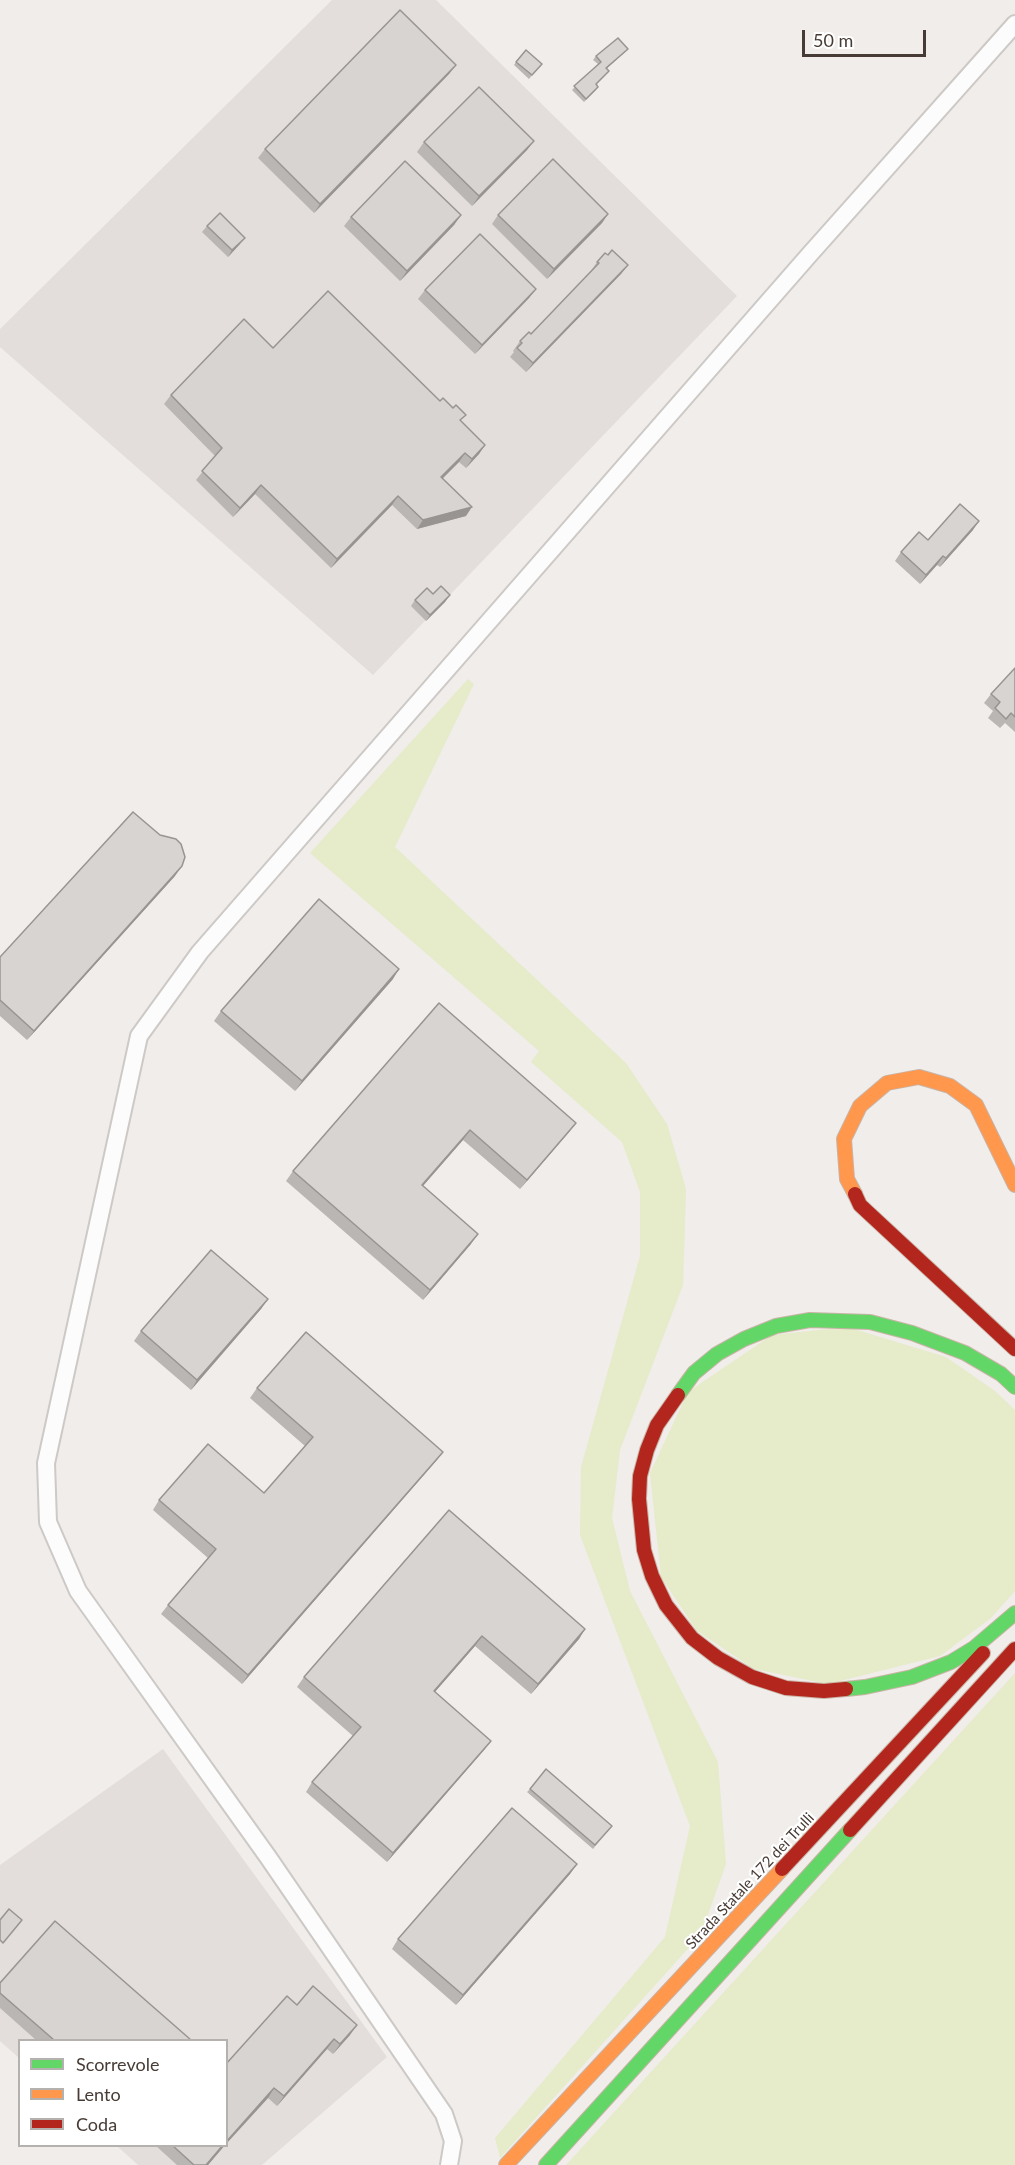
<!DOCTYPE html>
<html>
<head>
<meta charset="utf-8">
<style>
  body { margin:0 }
  #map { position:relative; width:1015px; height:2165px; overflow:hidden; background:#f0edea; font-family:Lato,sans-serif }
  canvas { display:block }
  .legend { position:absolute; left:18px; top:2039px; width:210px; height:108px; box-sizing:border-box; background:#fff; border:2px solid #b5b1ae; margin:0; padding:8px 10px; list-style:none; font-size:18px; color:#473b35 }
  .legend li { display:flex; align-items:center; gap:12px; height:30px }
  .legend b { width:30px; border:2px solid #b5b1ae }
  .scale { position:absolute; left:802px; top:30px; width:124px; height:27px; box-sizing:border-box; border:3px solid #473b35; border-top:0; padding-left:8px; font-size:18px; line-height:21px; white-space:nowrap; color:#473b35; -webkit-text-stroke:4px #fff; paint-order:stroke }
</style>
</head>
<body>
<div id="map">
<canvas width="1015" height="2165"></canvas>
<ul class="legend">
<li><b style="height:8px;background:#63d668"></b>Scorrevole</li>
<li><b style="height:8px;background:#ff974d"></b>Lento</li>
<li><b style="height:8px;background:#b3261e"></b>Coda</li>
</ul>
<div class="scale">50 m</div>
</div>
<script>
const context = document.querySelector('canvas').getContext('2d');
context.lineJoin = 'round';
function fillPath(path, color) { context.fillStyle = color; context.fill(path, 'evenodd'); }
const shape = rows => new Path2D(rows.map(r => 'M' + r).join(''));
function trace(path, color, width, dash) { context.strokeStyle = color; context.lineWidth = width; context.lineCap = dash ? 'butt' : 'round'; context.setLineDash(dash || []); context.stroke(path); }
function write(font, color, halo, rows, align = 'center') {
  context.font = font + ' Lato,sans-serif'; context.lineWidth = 4.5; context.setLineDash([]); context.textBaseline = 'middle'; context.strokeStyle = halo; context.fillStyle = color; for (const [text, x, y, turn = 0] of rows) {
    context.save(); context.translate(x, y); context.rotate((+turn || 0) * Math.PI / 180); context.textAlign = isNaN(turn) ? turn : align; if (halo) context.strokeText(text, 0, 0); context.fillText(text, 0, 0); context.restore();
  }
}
fillPath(shape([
  [332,0,436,0,737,296,373,675,0,347,0,329],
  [163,1749,387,2057,262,2165,138,2165,117,2146,226,2146,226,2040,20,2040,19,2058,0,2041,0,1865]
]), '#e3dedb');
fillPath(shape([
  [468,679,474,684,395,847,626,1063,667,1124,686,1189,683,1285,620,1450,612,1518,630,1591,718,1762,726,1864,701,1934,500,2158,495,2138,665,1937,690,1826,580,1535,581,1467,640,1256,640,1192,622,1142,531,1062,539,1051,310,853],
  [847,1327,946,1357,995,1391,1015,1410,1015,1591,991,1618,940,1656,828,1684,754,1669,697,1631,661,1577,650,1473,688,1392,772,1335],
  [1015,1673,1015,2165,566,2165]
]), '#e6ebc9');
const street = shape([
  [449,2165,453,2141,444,2114,268,1857,78,1591,48,1522,46,1463,139,1036,200,952,810,254,1015,24]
]);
const fast = shape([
  [678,1395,694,1373,717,1354,744,1339,776,1326,810,1320,870,1322,912,1333,965,1353,1001,1374,1015,1387],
  [846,1689,865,1687,912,1677,951,1662,974,1648,1015,1613],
  [546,2165,850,1830]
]);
const slow = shape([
  [855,1194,847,1179,844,1139,860,1106,887,1083,919,1077,950,1086,976,1105,1015,1185],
  [506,2165,782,1869]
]);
const jam = shape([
  [855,1194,860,1205,1015,1349],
  [678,1395,657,1425,647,1450,640,1476,639,1499,644,1550,652,1576,666,1605,692,1638,718,1658,752,1677,786,1688,824,1691,846,1689],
  [850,1830,1015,1649],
  [782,1869,983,1653]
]);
trace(street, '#cdc9c6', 20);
trace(fast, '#c9b3a5', 16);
trace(slow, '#c9b3a5', 16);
trace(jam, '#c9b3a5', 16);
trace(street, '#fdfcfc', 16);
trace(fast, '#63d668', 14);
trace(slow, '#ff974d', 14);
trace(jam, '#b3261e', 14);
fillPath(shape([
  [628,49,625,52,607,68,609,71,596,85,596,90,584,102,572,90,598,64,593,60,596,56],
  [516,62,539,67,529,79,514,65],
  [456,65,449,74,314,213,258,158,265,149],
  [534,141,527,150,472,206,417,152,424,142],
  [608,214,602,223,547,279,492,224,498,215],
  [461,215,454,225,400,281,344,226,351,217],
  [207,226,240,244,228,257,202,232],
  [597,262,628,265,621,274,526,372,510,357,514,352,513,351,520,341,531,334,591,272,591,271],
  [536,289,529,298,475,354,418,299,425,290],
  [273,348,485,445,479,454,466,468,459,462,443,478,466,516,417,529,392,505,331,568,255,494,233,517,196,480,215,456,164,404,171,395],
  [973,530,940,567,937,565,920,584,895,561,901,552],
  [433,594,450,595,445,602,426,621,411,606,415,600],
  [1015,668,1015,732,1005,723,1000,728,988,718,993,711,984,703,991,694],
  [175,876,27,1040,0,1016,0,957],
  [393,979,295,1091,214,1021,221,1011],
  [439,1003,576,1123,569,1132,520,1189,463,1140,423,1186,471,1244,423,1300,286,1181,293,1171],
  [268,1299,261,1309,191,1390,134,1341,141,1331],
  [257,1388,443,1452,436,1461,242,1684,161,1614,168,1605,208,1558,153,1510,159,1500,264,1493,305,1446,250,1398],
  [449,1510,585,1629,579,1639,531,1694,475,1646,435,1692,491,1741,484,1750,387,1862,306,1792,312,1782,353,1736,297,1687,304,1677],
  [530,1789,609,1829,593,1849,527,1792],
  [577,1864,570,1874,456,2005,392,1949,398,1939],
  [0,1983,191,2040,36,2040,0,2008],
  [297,2005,350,2035,333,2054,327,2049,277,2106,268,2098,226,2144,226,2064],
  [155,2145,225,2145,208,2165,177,2165]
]), '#bab6b4');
fillPath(shape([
  [628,49,625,52,604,71,606,68],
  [456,65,449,74,314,213,320,204],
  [534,141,527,150,472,206,479,196],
  [608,214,602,223,547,279,554,269],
  [461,215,454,225,400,281,407,271],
  [245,238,240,244,228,257,232,250],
  [628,265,621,274,526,372,533,363],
  [536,289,529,298,475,354,482,345],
  [485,445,479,454,466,468,472,459],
  [465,453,459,462,435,486,441,477],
  [261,485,255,494,233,517,240,508],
  [398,496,392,505,331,568,337,559],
  [472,507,466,516,417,529,423,520],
  [979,521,973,530,940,567,946,558],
  [943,556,937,565,920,584,926,575],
  [450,595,445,602,426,621,430,615],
  [182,866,175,876,27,1040,34,1031],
  [399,969,393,979,295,1091,302,1081],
  [576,1123,569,1132,520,1189,527,1180],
  [470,1130,463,1140,415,1195,422,1185],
  [478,1234,471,1244,423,1300,430,1290],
  [268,1299,261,1309,191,1390,197,1380],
  [443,1452,436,1461,242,1684,248,1675],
  [585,1629,579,1639,531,1694,538,1684],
  [482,1636,475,1646,427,1701,434,1691],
  [491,1741,484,1750,387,1862,393,1853],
  [577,1864,570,1874,456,2005,463,1995],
  [357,2025,350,2035,333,2054,340,2044],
  [334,2039,327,2049,277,2106,284,2096],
  [274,2088,268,2098,226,2144,226,2142],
  [223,2145,225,2145,208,2165,206,2165]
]), '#979492');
const building = shape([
  [400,10,456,65,320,204,265,149,400,10],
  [618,38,628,49,606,68,609,71,596,84,598,87,586,99,574,86,601,62,596,56,618,38],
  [526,50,542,64,532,75,516,62,526,50],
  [479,87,534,141,479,196,424,142,479,87],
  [553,159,608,214,554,269,498,215,553,159],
  [405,161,461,215,407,271,351,217,405,161],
  [220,213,245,238,232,250,207,226,220,213],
  [480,234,536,289,482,345,425,290,480,234],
  [612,250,628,265,533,363,517,348,522,343,520,341,529,332,531,334,599,263,597,262,605,253,608,255,612,250],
  [328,291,440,401,443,398,453,408,456,405,466,415,460,420,485,445,472,459,465,453,441,477,472,507,423,520,398,496,337,559,261,485,240,508,202,471,222,448,171,395,244,319,273,348,328,291],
  [960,504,979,521,946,558,943,556,926,575,901,552,919,532,928,540,960,504],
  [441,586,450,595,430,615,415,600,427,588,433,594,441,586],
  [1015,668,1015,717,1011,713,1006,719,995,708,1000,702,991,694,1015,668],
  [133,812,160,835,176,839,181,844,185,857,182,866,34,1031,0,1000,0,957,133,812],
  [319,899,399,969,302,1081,221,1011,319,899],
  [439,1003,576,1123,527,1180,470,1130,422,1185,478,1234,430,1290,293,1171,439,1003],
  [211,1250,268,1299,197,1380,141,1331,211,1250],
  [306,1332,443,1452,248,1675,168,1605,216,1549,159,1500,208,1444,264,1493,313,1437,257,1388,306,1332],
  [449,1510,585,1629,538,1684,482,1636,434,1691,491,1741,393,1853,312,1782,361,1727,304,1677,449,1510],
  [546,1769,612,1826,595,1845,530,1789,546,1769],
  [512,1808,577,1864,463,1995,398,1939,512,1808],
  [9,1909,22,1920,3,1943,0,1940,0,1920,9,1909],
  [55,1921,191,2040,54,2040,0,1993,0,1983,55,1921],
  [313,1986,357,2025,340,2044,334,2039,284,2096,274,2088,226,2142,226,2064,287,1996,297,2005,313,1986],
  [172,2145,223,2145,206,2165,194,2165,172,2145]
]);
fillPath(building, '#d8d4d1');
trace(building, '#979492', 1.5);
write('15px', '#473b35', '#fff', [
  ["Strada Statale 172 dei Trulli",750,1881,-47]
]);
</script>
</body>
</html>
